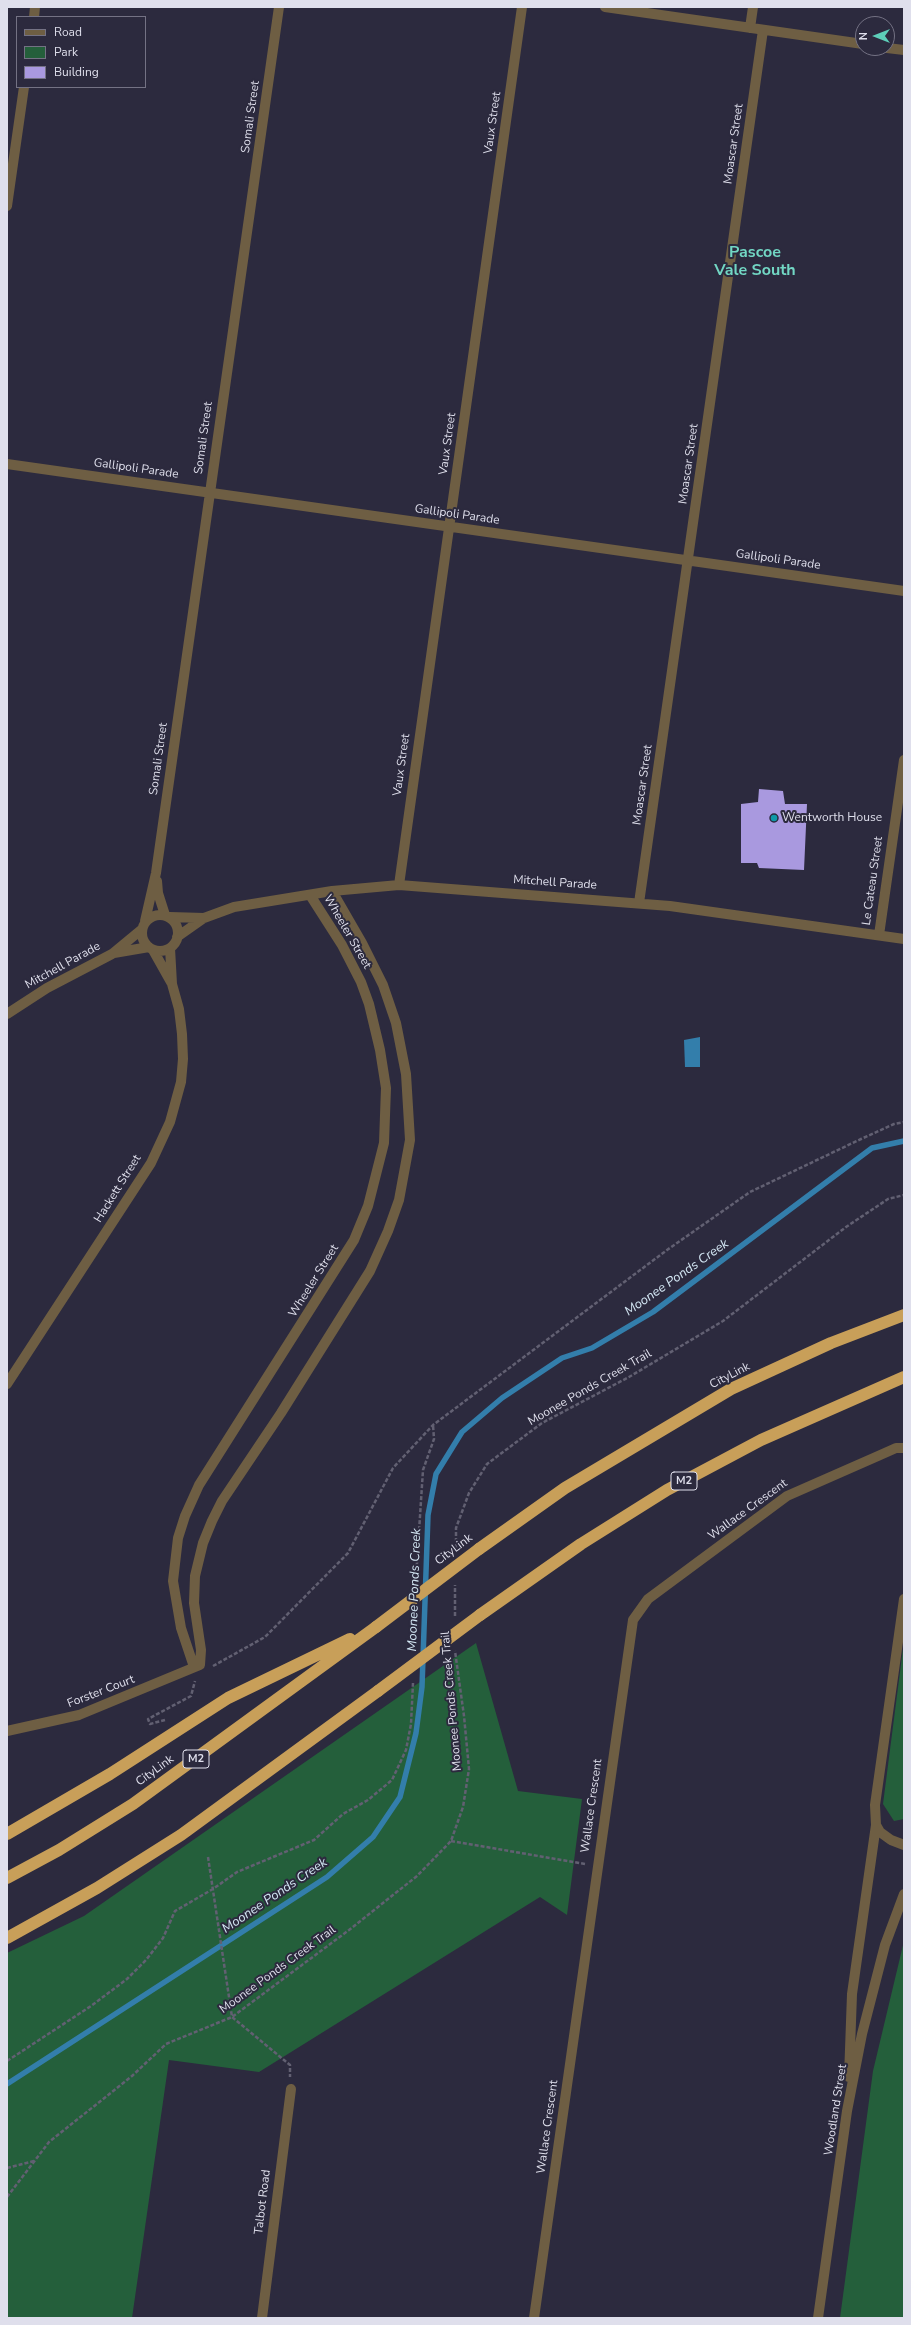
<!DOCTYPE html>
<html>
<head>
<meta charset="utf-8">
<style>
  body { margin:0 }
  #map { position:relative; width:911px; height:2325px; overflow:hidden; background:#2c2a3e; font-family:"Nunito Sans",sans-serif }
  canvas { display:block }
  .frame { position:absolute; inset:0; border:8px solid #dfdfec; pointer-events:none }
  .legend { position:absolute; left:16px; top:16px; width:130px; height:72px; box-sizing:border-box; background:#2c2a3e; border:1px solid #747284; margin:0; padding:5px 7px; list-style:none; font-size:12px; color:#dfdfec }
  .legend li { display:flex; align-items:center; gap:8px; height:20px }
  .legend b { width:20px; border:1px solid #747284 }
  .north { position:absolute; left:855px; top:16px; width:40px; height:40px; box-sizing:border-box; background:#2c2a3e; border:1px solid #747284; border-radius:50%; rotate:270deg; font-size:11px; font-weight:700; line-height:16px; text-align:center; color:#dfdfec }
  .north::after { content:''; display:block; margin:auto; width:14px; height:18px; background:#5dceb9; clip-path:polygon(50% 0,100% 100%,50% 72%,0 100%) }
</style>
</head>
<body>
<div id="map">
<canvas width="911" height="2325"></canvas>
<div class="frame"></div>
<ul class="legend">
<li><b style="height:5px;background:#6e5e43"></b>Road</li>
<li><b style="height:11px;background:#245f3b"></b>Park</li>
<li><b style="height:11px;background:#a999df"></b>Building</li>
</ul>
<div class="north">N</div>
</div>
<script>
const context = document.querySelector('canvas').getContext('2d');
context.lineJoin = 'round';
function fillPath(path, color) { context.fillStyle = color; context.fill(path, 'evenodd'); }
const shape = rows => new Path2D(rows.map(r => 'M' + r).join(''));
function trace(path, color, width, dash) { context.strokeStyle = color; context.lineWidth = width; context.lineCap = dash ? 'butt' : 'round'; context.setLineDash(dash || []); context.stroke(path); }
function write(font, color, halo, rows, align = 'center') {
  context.font = font + ' "Nunito Sans",sans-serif'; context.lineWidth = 4; context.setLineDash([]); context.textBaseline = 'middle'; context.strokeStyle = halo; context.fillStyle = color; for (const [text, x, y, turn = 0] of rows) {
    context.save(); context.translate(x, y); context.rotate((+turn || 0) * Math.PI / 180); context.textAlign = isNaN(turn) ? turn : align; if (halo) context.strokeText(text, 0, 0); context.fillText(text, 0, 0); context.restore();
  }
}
fillPath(shape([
  [904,1641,904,1819,894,1821,883,1804],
  [476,1643,518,1791,582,1799,567,1915,540,1897,259,2072,169,2060,132,2318,7,2318,7,1953,84,1916],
  [904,1941,904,2318,840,2318,873,2071]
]), '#245f3b');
fillPath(shape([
  [700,1037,700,1067,685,1067,684,1040]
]), '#337eab');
trace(shape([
  [7,2084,327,1877,373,1837,400,1797,416,1733,422,1687,428,1515,436,1474,462,1432,502,1398,562,1358,592,1348,653,1312,872,1148,904,1141]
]), '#337eab', 5.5);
fillPath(shape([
  [759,789,783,791,785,804,807,804,804,870,759,868,757,863,741,863,741,804,758,802]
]), '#a999df');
trace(shape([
  [456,1548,456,1528,469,1493,487,1464,542,1423,629,1377,723,1321,846,1227,888,1199,904,1195],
  [416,1578,423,1470,434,1439,433,1425],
  [455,1616,455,1585],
  [414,1646,415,1615],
  [213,1666,265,1637,348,1553,393,1468,433,1425,667,1250,750,1192,861,1139,894,1124,904,1122],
  [165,1720,150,1724,148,1719,191,1696,195,1681],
  [451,1841,585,1864],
  [208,1857,232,2017,290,2065,290,2077],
  [7,2061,91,2006,127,1979,146,1960,163,1938,175,1911,213,1889,237,1872,314,1840,343,1814,368,1800,392,1780,406,1750,411,1724,413,1683],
  [7,2168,34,2161],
  [7,2197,49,2142,132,2076,166,2044,232,2017,349,1930,417,1876,451,1841,463,1807,469,1769,464,1716,455,1651]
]), '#626072', 2.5, [4, 2]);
trace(shape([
  [605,7,863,44],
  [34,17,35,7],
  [750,28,753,7],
  [887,48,904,50],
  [7,206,24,87],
  [7,464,904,591],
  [157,881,158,893,165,915],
  [399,885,522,7],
  [639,903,763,30],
  '142 933a18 18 0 1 1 36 0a18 18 0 1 1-36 0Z',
  [170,917,204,918],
  [145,921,156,873,279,7],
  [879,935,904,760],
  [177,937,204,918,234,907,332,891,399,885,670,906,904,939],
  [153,950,171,982],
  [114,953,149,947],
  [7,1014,47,988,112,954,141,930],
  [7,1384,151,1163,170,1122,181,1082,183,1059,182,1034,179,1009,172,984,170,948],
  [904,1599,875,1805,876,1825,880,1832,891,1840,904,1845],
  [194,1667,181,1628,173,1581,178,1538,185,1516,199,1485,354,1240,368,1206,384,1143,386,1088,380,1050,369,1004,361,982,342,945,310,895],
  [7,1731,79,1715,200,1665,201,1650,194,1603,195,1576,203,1543,212,1521,222,1501,281,1413,370,1271,388,1231,399,1200,410,1140,406,1074,396,1023,383,985,362,943,332,891],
  [849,2077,852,1994,876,1825],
  [262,2318,291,2089],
  [534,2318,633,1620,648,1599,787,1496,878,1456,896,1448,904,1448],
  [818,2318,847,2111,862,2034,885,1945,904,1894]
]), '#6e5e43', 10);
trace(shape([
  [479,1549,565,1488,731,1389,831,1343,904,1315],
  [480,1615,581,1544,667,1490,761,1440,904,1377],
  [7,1834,110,1774,228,1698,350,1639],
  [7,1878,59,1850,133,1804,376,1627],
  [7,1938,97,1888,181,1835,378,1691]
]), '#c89f59', 12);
trace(shape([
  [376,1627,479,1549],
  [378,1691,480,1615]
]), '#c89f59', 12);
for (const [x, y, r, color] of [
  [774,818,4,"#0f9aa8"]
]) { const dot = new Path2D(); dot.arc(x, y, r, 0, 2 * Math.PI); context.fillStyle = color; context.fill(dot); trace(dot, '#2c2a3e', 1.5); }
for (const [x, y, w] of [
  [684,1481,26],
  [196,1759,26]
]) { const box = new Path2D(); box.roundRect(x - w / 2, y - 9, w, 18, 3); context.fillStyle = '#2c2a3e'; context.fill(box); trace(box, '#dfdfec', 1); }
write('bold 11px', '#dfdfec', null, [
  ["M2",684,1481],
  ["M2",196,1759]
]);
write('12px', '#dfdfec', '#2c2a3e', [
  ["Somali Street",251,117,-82],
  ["Vaux Street",493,123,-82],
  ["Moascar Street",734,144,-82],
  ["Somali Street",204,438,-82],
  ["Vaux Street",448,444,-82],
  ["Moascar Street",689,464,-82],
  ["Gallipoli Parade",136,469,8],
  ["Gallipoli Parade",457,515,8],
  ["Gallipoli Parade",778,560,8],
  ["Somali Street",159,759,-82],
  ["Vaux Street",402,765,-82],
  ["Moascar Street",643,785,-82],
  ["Le Cateau Street",873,881,-82],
  ["Mitchell Parade",555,883,4],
  ["Wheeler Street",347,932,60],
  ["Mitchell Parade",63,966,-29],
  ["Hackett Street",118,1189,-58],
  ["Wheeler Street",314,1281,-58],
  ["CityLink",730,1376,-27],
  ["Moonee Ponds Creek Trail",590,1388,-30],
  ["Wallace Crescent",748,1510,-36],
  ["CityLink",454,1550,-37],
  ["Forster Court",101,1692,-21],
  ["Moonee Ponds Creek Trail",452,1701,-95],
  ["CityLink",155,1771,-36],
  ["Wallace Crescent",592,1806,-82],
  ["Moonee Ponds Creek Trail",278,1970,-36],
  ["Woodland Street",836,2110,-81],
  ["Wallace Crescent",548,2127,-82],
  ["Talbot Road",263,2202,-83]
]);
write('12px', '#dfdfec', '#2c2a3e', [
  ["Wentworth House",782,818]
], 'left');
write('italic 13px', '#d4e7f4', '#2c2a3e', [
  ["Moonee Ponds Creek",677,1278,-35],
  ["Moonee Ponds Creek",415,1590,-88],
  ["Moonee Ponds Creek",275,1896,-34]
]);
write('bold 16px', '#72d7c4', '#2c2a3e', [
  ["Pascoe",755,253],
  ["Vale South",755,271]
]);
</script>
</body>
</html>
